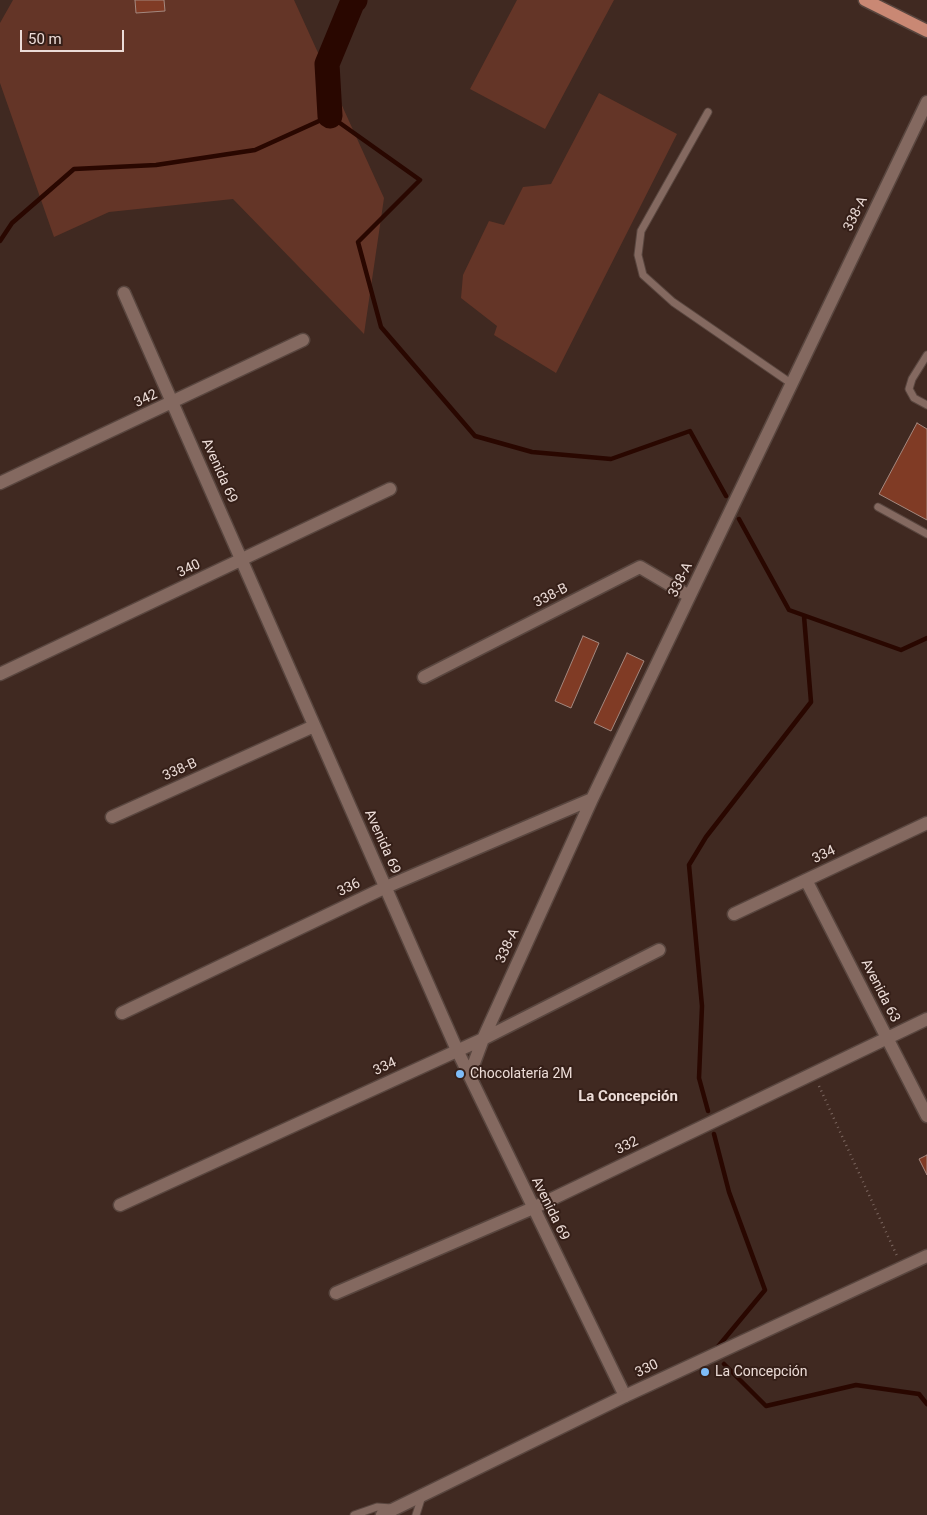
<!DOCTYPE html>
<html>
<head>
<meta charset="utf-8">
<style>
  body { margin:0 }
  #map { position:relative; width:927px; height:1515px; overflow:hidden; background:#402921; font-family:Roboto,sans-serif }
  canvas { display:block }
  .scale { position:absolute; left:20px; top:30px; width:104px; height:22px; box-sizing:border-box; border:2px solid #ecdcd7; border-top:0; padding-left:6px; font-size:15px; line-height:18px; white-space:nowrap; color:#ecdcd7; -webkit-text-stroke:4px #351f18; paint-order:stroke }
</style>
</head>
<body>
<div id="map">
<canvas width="927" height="1515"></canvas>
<div class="scale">50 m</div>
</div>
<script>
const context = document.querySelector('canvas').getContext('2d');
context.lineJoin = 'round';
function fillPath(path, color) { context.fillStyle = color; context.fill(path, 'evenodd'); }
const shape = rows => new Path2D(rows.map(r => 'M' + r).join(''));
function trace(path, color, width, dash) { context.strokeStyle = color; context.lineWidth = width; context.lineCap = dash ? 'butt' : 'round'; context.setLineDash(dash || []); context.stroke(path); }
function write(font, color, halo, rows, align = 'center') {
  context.font = font + ' Roboto,sans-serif'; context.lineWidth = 4; context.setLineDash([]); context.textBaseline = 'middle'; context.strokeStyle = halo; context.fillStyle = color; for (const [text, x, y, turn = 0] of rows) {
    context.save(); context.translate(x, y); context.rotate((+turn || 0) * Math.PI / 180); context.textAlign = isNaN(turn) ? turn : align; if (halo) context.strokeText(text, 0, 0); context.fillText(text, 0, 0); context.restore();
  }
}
fillPath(shape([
  [13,0,294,0,384,198,364,334,233,199,109,212,54,237,0,83,0,23],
  [517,0,614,0,545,129,470,89],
  [599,93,677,134,556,373,494,335,497,326,461,298,463,275,489,221,504,225,523,187,551,184]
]), '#643527');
trace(shape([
  [0,241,12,223,74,169,156,165,255,150,330,116,420,180,358,242,381,327,475,436,532,452,611,459,690,431,726,496],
  [739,519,789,610,901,650,927,638],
  [708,1111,699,1078,702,1006,689,865,706,837,811,702,804,616],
  [714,1134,729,1192,765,1290,716,1349],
  [724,1364,766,1406,856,1385,919,1394,927,1404]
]), '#290700', 4.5);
trace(shape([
  [330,116,327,64,353,1,355,0]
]), '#290700', 25);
const building = shape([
  [135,0,164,0,165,11,136,13,135,0],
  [917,423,927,429,927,520,879,494,917,423],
  [583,636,599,643,571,708,555,701,583,636],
  [627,653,644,661,611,731,594,723,627,653],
  [927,1155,927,1175,919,1159,927,1155]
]);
fillPath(building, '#803b25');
trace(building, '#a4887f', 1);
const lane = shape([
  [708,112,641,231,638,255,643,275,673,302,792,384],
  [927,355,912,379,909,389,914,398,927,405],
  [878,507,927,534],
  [354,1515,377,1507,392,1508],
  [416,1515,422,1496]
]);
const street = shape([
  [124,293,457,1050,625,1396],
  [0,483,303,340],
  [0,674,390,489],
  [424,677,640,567,689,596],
  [112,817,314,726],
  [806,880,927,1116],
  [734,914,927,823],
  [122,1013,386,887,592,799],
  [470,1074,483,1039,592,799,927,102],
  [120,1205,483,1039,659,950],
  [336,1293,533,1208,927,1019]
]);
const secondary = shape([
  [382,1515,625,1396,927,1256]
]);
const primary = shape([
  [865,0,927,31]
]);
trace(lane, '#59463f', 9);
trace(street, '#59463f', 15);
trace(secondary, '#59463f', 15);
trace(primary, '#59463f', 15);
trace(shape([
  [819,1086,897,1256]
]), '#7a655e', 2.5, [1, 4]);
trace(lane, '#846960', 7);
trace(street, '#846960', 12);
trace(secondary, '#846960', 12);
trace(primary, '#c98874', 12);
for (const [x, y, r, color] of [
  [460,1074,5,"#7ebdf9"],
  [705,1372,5,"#7ebdf9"]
]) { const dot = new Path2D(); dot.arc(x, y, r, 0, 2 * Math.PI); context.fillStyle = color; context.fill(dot); trace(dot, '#351f18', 2); }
write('14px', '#ecdcd7', '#351f18', [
  ["338-A",856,214,-64],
  ["342",146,399,-25],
  ["Avenida 69",219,471,66],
  ["340",189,569,-25],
  ["338-A",681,580,-64],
  ["338-B",551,596,-27],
  ["338-B",180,770,-24],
  ["Avenida 69",382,842,66],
  ["334",824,855,-25],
  ["336",349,888,-26],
  ["338-A",508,946,-65],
  ["Avenida 63",880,991,63],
  ["334",385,1067,-25],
  ["332",627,1146,-26],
  ["Avenida 69",550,1209,64],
  ["330",647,1369,-25]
]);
write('14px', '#ecdcd7', '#351f18', [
  ["Chocolatería 2M",470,1074],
  ["La Concepción",715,1372]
], 'left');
write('bold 15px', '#ecdcd7', '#351f18', [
  ["La Concepción",628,1097]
]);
</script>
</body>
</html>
